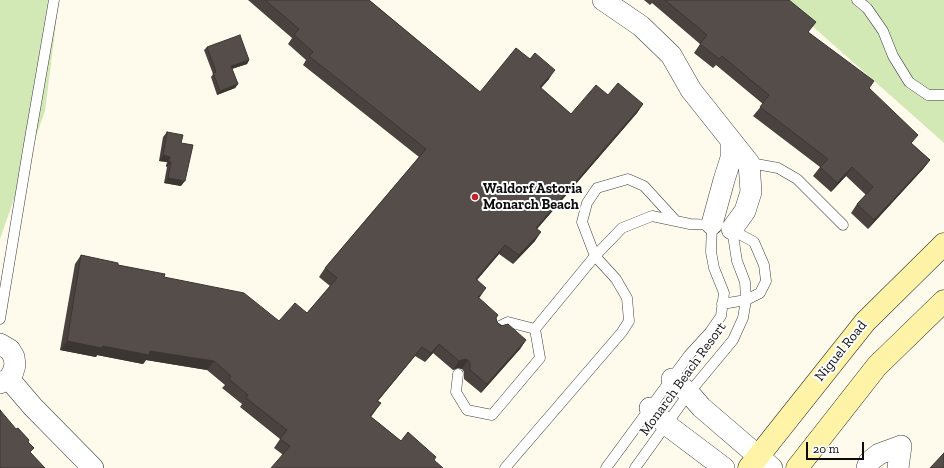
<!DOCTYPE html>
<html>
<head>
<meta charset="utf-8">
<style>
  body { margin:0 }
  #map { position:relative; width:944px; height:468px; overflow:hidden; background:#fffbec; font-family:"Zilla Slab",serif }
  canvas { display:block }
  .scale { position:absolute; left:806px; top:442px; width:58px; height:18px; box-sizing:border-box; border:2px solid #0d0d0d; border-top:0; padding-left:5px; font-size:12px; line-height:14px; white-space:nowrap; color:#0d0d0d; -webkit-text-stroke:3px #fff; paint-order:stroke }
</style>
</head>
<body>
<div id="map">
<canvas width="944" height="468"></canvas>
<div class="scale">20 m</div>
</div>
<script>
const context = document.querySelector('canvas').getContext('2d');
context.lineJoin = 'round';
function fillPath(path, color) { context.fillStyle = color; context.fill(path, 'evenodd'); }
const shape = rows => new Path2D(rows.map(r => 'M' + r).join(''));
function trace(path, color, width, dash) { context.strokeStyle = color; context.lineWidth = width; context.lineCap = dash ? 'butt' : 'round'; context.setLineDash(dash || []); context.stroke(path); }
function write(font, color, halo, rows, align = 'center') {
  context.font = font + ' "Zilla Slab",serif'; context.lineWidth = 4; context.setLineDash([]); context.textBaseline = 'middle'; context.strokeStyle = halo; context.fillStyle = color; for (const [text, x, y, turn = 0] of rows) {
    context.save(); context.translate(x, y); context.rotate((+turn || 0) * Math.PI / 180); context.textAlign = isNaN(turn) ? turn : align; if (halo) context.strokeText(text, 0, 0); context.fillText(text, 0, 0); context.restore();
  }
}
fillPath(shape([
  [0,0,59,0,45,111,0,239],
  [783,0,944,0,944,143]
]), '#d2e9b6');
const lane = shape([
  [857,0,867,8,883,31,893,56,909,82,928,95,944,95],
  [747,163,756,164,778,168,797,179,843,225],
  [722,304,746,300,760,293,766,281,764,265,754,242,730,229],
  [0,319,28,150,54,0],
  [496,328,508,322,535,329],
  [458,374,456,392,467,410,492,415,540,358,535,329,595,256,622,228,652,216,690,224,715,225],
  [505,468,622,332,629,321,627,298,616,279,595,256,582,222,587,203,597,188,628,179,644,186,676,221],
  [606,468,689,355,710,332,721,316,724,293,714,268,711,252,712,224],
  [635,468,689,393,733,340,743,318,746,300,745,282,737,261,732,229]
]);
const street = shape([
  [603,0,641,26,671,55,691,90,749,163,751,192,745,211,732,229],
  [712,224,724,180,731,158,731,141],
  [0,344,10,350,14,357,15,365,13,372,9,379,0,383],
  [9,379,33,407,93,468],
  [672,379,689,393,701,407,772,468],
  [650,408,667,425,724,468],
  [867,468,869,462,879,454,901,446],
  [898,468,901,446]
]);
const secondary = shape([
  [749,468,865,322,944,244],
  [797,468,877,366,944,301]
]);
trace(lane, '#404040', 11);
trace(street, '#404040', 22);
trace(secondary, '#2f2f2f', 23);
trace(lane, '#fff', 10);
trace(street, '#fff', 21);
trace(secondary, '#fff3a7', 22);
fillPath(shape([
  [248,0,369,0,480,92,549,79,541,88,571,114,608,95,643,104,637,113,537,229,535,241,513,264,499,254,477,280,479,298,496,318,497,322,526,340,520,349,481,393,464,379,464,372,462,369,458,368,453,370,433,353,425,362,415,356,378,401,381,403,371,417,401,441,436,457,282,454,274,448,280,439,240,407,242,404,222,388,225,385,207,370,146,360,143,364,97,355,96,357,60,350,75,264,81,255,164,277,279,321,307,313,330,286,319,277,325,268,419,157,303,65,306,60,288,44,292,38],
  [644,0,789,0,808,32,869,89,912,144,930,160,923,169,868,229,851,213,857,204,866,195,846,176,831,192,813,176,820,167,753,116,763,104,716,65,713,68,694,53,700,44,652,3,650,5],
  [207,47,249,60,247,64,232,69,238,84,235,88,217,95,211,77,213,74,204,50],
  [167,132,181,143,181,186,164,183,167,167,166,166,167,162,159,161,163,137]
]), '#49423f');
fillPath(shape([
  [249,60,247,64,228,70,231,66],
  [555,70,549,79,534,96,540,87],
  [238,84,235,88,217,95,220,91],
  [643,104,637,113,530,237,536,228],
  [163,155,170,157,167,162,159,161],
  [930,160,923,169,868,229,874,220],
  [169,161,171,162,167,167,166,166],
  [852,167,846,176,831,192,837,183],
  [168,178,185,181,181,186,164,183],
  [541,232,535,241,513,264,519,255],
  [505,245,499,254,470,288,476,279],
  [486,288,480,297,472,306,478,297],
  [526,340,520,349,481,393,487,384],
  [67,341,103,346,150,351,214,361,207,370,146,360,143,364,97,355,96,357,60,350],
  [439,344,433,353,425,362,431,353],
  [422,347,415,356,371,409,377,401],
  [465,359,468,360,462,369,458,368,453,370,459,361]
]), '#3c3633');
const building = shape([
  [265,0,369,0,480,92,516,48,530,59,535,53,555,70,540,87,571,114,596,85,608,95,618,83,643,104,536,228,541,232,519,255,505,245,476,279,486,288,478,297,498,315,496,318,497,322,501,326,508,324,526,340,487,384,470,370,470,363,468,360,465,359,459,361,439,344,431,353,422,347,377,401,381,403,370,416,401,441,408,432,436,457,434,460,443,468,271,468,290,446,280,439,287,430,246,398,248,395,229,379,231,376,214,361,150,351,149,355,103,346,102,348,67,341,81,255,118,263,118,265,165,274,164,277,244,293,279,321,295,303,307,313,337,278,325,268,426,149,309,56,313,52,294,35,299,29,265,0],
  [665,0,789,0,816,22,808,32,874,81,869,88,918,135,911,143,930,160,874,220,857,204,873,187,852,167,837,183,820,167,828,159,760,107,769,95,722,56,719,59,700,44,707,35,665,0],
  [240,35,249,60,231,66,238,84,220,91,213,73,216,72,207,47,240,35],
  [167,132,183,135,181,143,193,145,185,181,168,178,171,162,169,161,170,157,163,155,167,132],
  [0,410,16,429,18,428,29,440,28,442,34,448,30,452,45,468,0,468,0,410],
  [944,453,944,468,930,468,944,453]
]);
fillPath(building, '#554d49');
trace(building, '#3c3633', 1);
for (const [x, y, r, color] of [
  [475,197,4,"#be242e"]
]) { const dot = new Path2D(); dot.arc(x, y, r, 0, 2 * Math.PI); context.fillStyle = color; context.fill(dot); trace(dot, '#fff', 1.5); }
write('bold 14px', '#0d0d0d', '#fff', [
  ["Waldorf Astoria",483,189],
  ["Monarch Beach",483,205]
], 'left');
write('14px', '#0d0d0d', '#fff', [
  ["Niguel Road",841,351,-51],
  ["Monarch Beach Resort",683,379,-54]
]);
</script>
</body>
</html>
